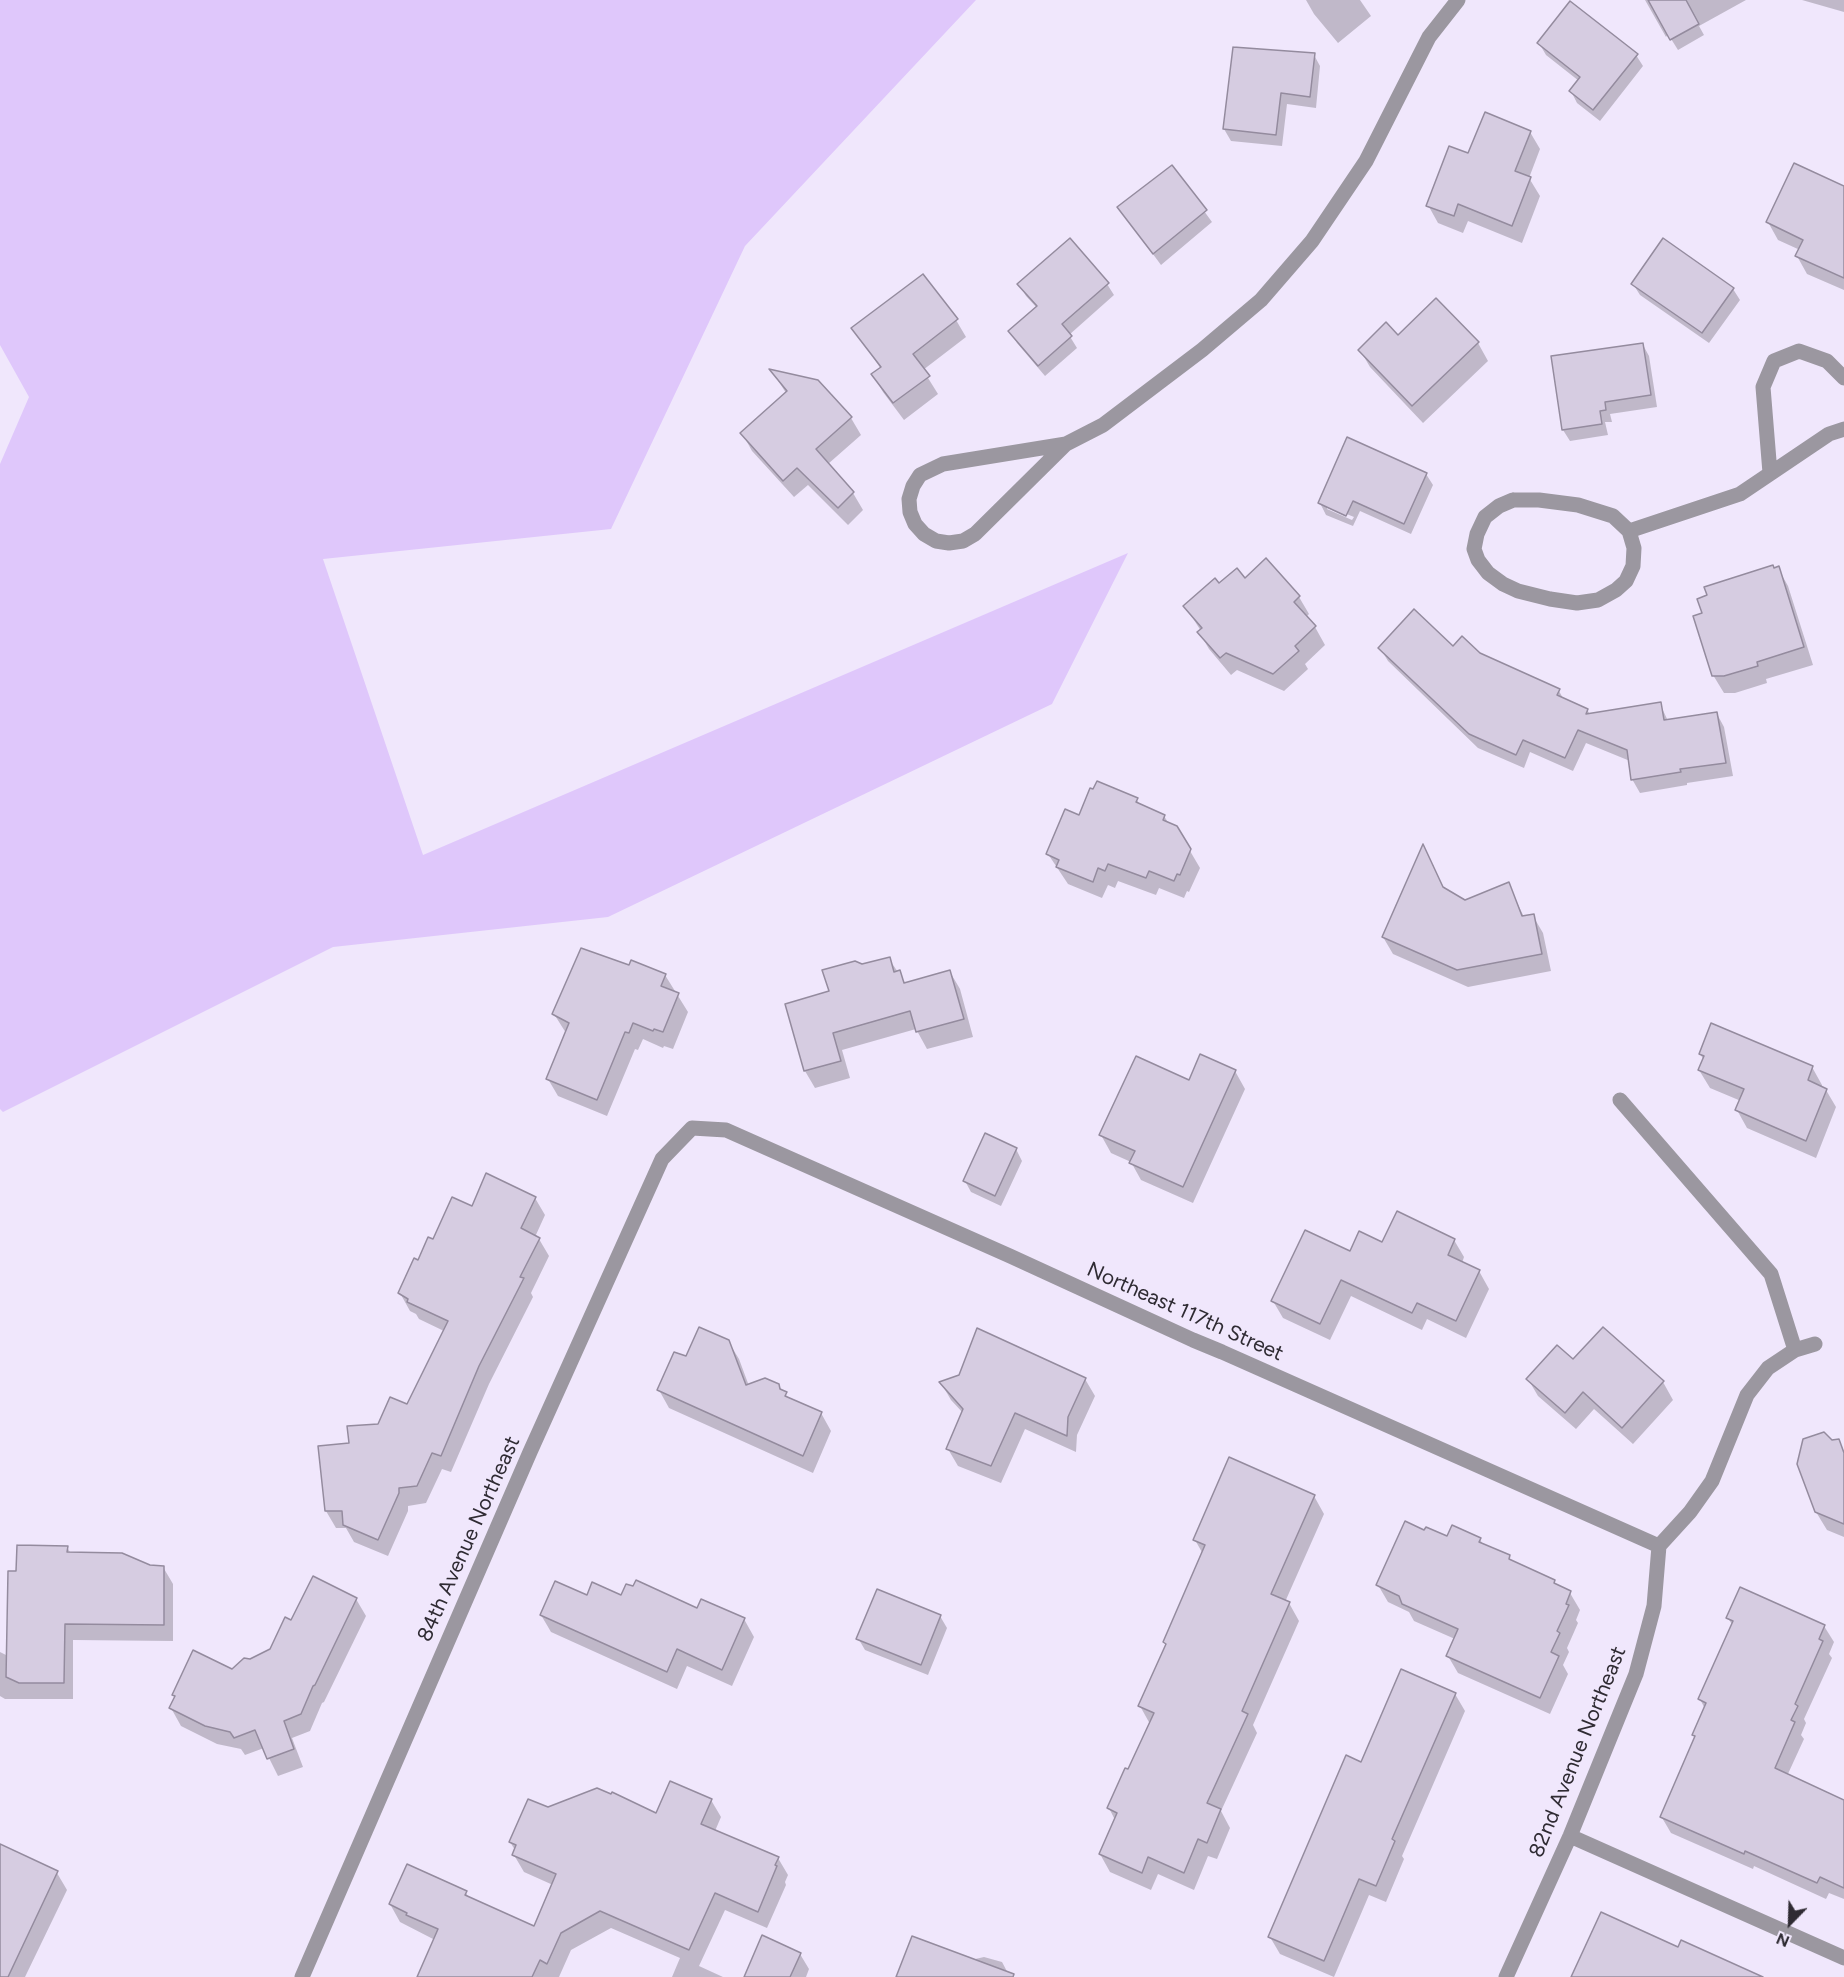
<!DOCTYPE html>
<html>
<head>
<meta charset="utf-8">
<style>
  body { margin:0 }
  #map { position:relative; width:1844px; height:1977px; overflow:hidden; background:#f0e7fc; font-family:Figtree,sans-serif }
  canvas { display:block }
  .north { position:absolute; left:1760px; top:1893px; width:60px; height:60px; -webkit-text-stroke:4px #f0e7fc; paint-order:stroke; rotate:203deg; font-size:16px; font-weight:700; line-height:24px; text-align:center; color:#2f2b33 }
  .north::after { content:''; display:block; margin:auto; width:21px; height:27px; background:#2f2b33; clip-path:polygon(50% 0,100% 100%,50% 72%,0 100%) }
</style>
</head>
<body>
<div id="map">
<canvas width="1844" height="1977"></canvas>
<div class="north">N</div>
</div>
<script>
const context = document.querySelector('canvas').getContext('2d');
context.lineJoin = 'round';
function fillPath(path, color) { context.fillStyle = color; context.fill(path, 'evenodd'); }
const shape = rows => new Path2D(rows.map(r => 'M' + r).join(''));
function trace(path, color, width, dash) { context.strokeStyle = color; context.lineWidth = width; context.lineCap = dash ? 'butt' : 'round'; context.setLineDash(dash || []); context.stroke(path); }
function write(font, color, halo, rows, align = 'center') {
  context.font = font + ' Figtree,sans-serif'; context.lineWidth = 4.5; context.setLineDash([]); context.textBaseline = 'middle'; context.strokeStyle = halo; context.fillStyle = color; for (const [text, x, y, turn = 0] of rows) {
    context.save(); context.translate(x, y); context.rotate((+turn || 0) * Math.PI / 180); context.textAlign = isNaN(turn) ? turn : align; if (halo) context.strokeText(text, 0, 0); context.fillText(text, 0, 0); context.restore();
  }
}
fillPath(shape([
  [0,0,976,0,745,246,611,529,323,559,423,855,1128,553,1052,704,608,917,333,947,3,1112,0,1109,0,464,29,397,0,345]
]), '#dfc7fb');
fillPath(shape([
  [1306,0,1360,0,1371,16,1338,43,1314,14],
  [1645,0,1746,0,1699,26,1704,35,1678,50,1668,34,1666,37],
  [1802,0,1844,0,1844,12],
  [1539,43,1636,55,1643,66,1600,121,1577,103,1571,91,1579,81,1546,55],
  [1314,55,1320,66,1316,108,1287,104,1282,146,1231,141,1224,129],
  [1530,132,1540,149,1529,178,1540,196,1522,243,1468,221,1463,233,1438,223,1428,205,1469,155],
  [1172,167,1212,222,1161,265,1119,208],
  [1844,188,1844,290,1807,274,1797,256,1800,250,1778,240,1768,222],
  [1019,284,1107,284,1114,295,1069,335,1077,348,1045,376,1017,343,1010,331,1037,308,1026,296],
  [1633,284,1733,289,1740,300,1709,343,1640,295],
  [956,320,966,337,923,370,938,394,904,420,883,392,873,375,881,369,853,328],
  [1478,343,1488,361,1423,423,1370,367,1360,350],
  [1643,345,1649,356,1657,407,1610,414,1612,422,1605,422,1608,435,1570,441,1563,430],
  [772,371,851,418,861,435,828,464,853,493,863,510,848,525,808,485,794,497,752,451,742,433,786,393],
  [1426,474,1433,485,1411,534,1360,511,1353,526,1326,515,1320,503],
  [1327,506,1354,517,1352,520,1327,509],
  [1266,560,1299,597,1309,614,1306,617,1315,627,1325,645,1305,664,1308,669,1284,691,1237,670,1231,675,1209,649,1199,632,1201,631,1185,606,1219,585,1244,580],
  [1778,568,1788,586,1813,665,1766,679,1767,683,1735,693,1724,693,1713,675,1773,569],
  [1380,648,1453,648,1479,655,1559,691,1564,700,1587,710,1590,714,1660,704,1668,721,1717,714,1724,727,1733,776,1687,783,1687,785,1640,793,1632,779,1630,761,1586,743,1573,771,1530,752,1524,768,1478,748,1388,661],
  [1136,799,1141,806,1164,816,1169,824,1176,827,1200,868,1189,892,1187,891,1184,898,1159,888,1156,895,1118,881,1115,888,1108,885,1102,898,1068,884,1048,854,1080,817],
  [1423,847,1445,890,1465,901,1508,884,1524,917,1533,916,1543,933,1551,971,1468,987,1393,954,1383,937],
  [889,959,906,984,950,972,960,989,973,1037,927,1049,916,1029,842,1050,850,1078,815,1088,805,1071,830,993,862,965],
  [630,967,665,975,688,1012,673,1049,664,1046,663,1048,643,1039,638,1050,635,1049,607,1116,558,1096,548,1079,566,1033,554,1014],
  [1700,1054,1812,1067,1822,1085,1822,1088,1826,1090,1836,1107,1816,1158,1747,1128,1737,1110,1741,1101,1710,1088,1699,1070,1704,1060],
  [1235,1071,1245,1089,1193,1203,1141,1180,1131,1162,1111,1153,1101,1135,1190,1082],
  [1016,1149,1022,1161,1001,1206,971,1192,965,1181],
  [535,1198,545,1215,535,1237,539,1239,549,1256,531,1293,533,1297,489,1384,451,1472,442,1469,426,1503,408,1506,408,1511,388,1556,354,1542,346,1528,336,1528,326,1511,351,1444,408,1406,444,1331,419,1319,416,1314,410,1311,400,1293,434,1241,473,1208],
  [1454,1240,1464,1257,1462,1263,1479,1271,1489,1289,1466,1338,1427,1319,1422,1330,1351,1296,1330,1340,1283,1318,1273,1301,1350,1253],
  [728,1341,739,1359,749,1386,778,1385,790,1400,821,1413,831,1431,813,1473,669,1408,659,1390,687,1358],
  [1574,1361,1663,1382,1673,1400,1633,1444,1594,1409,1576,1429,1538,1396,1528,1379],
  [1085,1379,1095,1396,1077,1435,1076,1452,1025,1429,1001,1483,958,1466,948,1449,963,1413,951,1400,941,1383],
  [1838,1441,1844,1451,1844,1537,1827,1530,1816,1512,1832,1442],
  [1314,1496,1324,1514,1285,1602,1289,1603,1299,1621,1253,1725,1257,1733,1221,1811,1230,1828,1217,1859,1208,1856,1194,1890,1158,1874,1151,1890,1110,1872,1100,1854,1115,1820,1109,1808,1150,1724,1140,1706,1167,1647,1165,1642,1203,1554,1195,1540],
  [1425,1532,1448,1538,1480,1539,1483,1545,1509,1557,1513,1563,1554,1581,1557,1586,1570,1593,1580,1610,1576,1620,1578,1623,1567,1648,1569,1652,1563,1665,1568,1674,1550,1714,1458,1673,1448,1656,1455,1639,1414,1621,1409,1612,1388,1602,1378,1585],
  [67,1547,71,1554,163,1567,173,1584,173,1641,73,1640,73,1699,5,1699,0,1696,0,1652,8,1656],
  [588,1597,621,1597,744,1619,754,1637,732,1686,687,1666,677,1689,551,1632,541,1615],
  [356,1599,366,1616,324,1702,322,1703,310,1731,292,1738,303,1767,278,1776,264,1748,245,1755,241,1749,217,1744,181,1726,171,1708,175,1698,173,1695,232,1671,272,1650,292,1622],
  [940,1616,947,1628,928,1675,865,1650,858,1638],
  [1728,1618,1824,1626,1834,1642,1829,1654,1832,1658,1804,1719,1806,1723,1801,1735,1804,1739,1787,1776,1844,1803,1844,1899,1829,1893,1826,1899,1754,1866,1753,1869,1671,1833,1661,1816,1696,1738,1694,1735,1705,1709,1700,1699,1733,1626],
  [1455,1694,1465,1711,1402,1856,1404,1859,1386,1902,1369,1895,1334,1977,1280,1954,1270,1937,1362,1764],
  [711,1800,721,1817,715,1831,778,1858,788,1875,785,1882,786,1885,767,1928,725,1910,699,1966,723,1977,672,1977,680,1958,611,1928,571,1950,559,1977,418,1977,435,1940,400,1922,390,1904,466,1893,469,1898,534,1928,553,1885,524,1872,514,1855,515,1850,510,1842,548,1808,657,1815],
  [0,1845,57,1873,67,1890,25,1977,0,1977],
  [800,1954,809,1969,806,1977,745,1977],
  [984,1957,1002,1962,1010,1977,898,1977]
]), '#0003');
const building = shape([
  [1648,0,1686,0,1699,24,1670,40,1648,0],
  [1570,1,1638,54,1593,110,1569,91,1580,77,1537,43,1570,1],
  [1233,47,1315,53,1310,97,1281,93,1276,135,1223,129,1233,47],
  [1485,112,1531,131,1515,171,1531,177,1512,226,1458,204,1454,216,1426,206,1449,146,1468,153,1485,112],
  [1794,163,1844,186,1844,278,1795,256,1803,240,1766,222,1794,163],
  [1172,165,1207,210,1153,254,1117,207,1172,165],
  [1070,238,1109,283,1062,324,1072,336,1038,366,1008,331,1037,306,1017,284,1070,238],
  [1663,238,1734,288,1702,333,1631,284,1663,238],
  [923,274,958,319,913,354,930,376,893,403,871,374,881,367,851,328,923,274],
  [1436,298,1479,342,1412,406,1358,350,1386,322,1398,335,1436,298],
  [1643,343,1651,395,1605,402,1606,410,1600,411,1602,424,1562,430,1551,356,1643,343],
  [769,369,818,380,852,417,816,449,854,492,838,508,797,468,783,481,740,433,787,391,769,369],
  [1347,437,1427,473,1404,524,1353,501,1346,516,1318,503,1347,437],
  [1266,558,1300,596,1294,602,1316,626,1295,646,1299,651,1273,674,1226,653,1220,658,1197,632,1202,628,1183,606,1215,578,1219,583,1237,568,1245,578,1266,558],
  [1773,565,1774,568,1779,566,1804,647,1757,662,1758,666,1724,676,1712,676,1693,616,1702,613,1697,599,1707,595,1704,587,1773,565],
  [1414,609,1453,646,1462,636,1480,653,1560,689,1557,695,1588,709,1586,714,1661,702,1664,720,1717,712,1726,763,1680,769,1681,772,1631,780,1627,750,1578,730,1565,758,1523,740,1516,755,1469,734,1378,648,1414,609],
  [1097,781,1138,798,1136,802,1165,815,1163,820,1177,826,1191,849,1180,875,1177,874,1174,881,1149,871,1146,878,1108,864,1105,871,1098,868,1093,882,1056,867,1059,860,1046,854,1065,809,1079,815,1090,788,1093,789,1097,781],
  [1423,844,1443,887,1465,900,1509,882,1522,916,1534,914,1542,954,1457,970,1382,937,1423,844],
  [581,948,629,965,631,960,666,974,661,986,679,993,663,1032,654,1029,653,1031,633,1023,629,1033,625,1032,597,1100,546,1079,569,1023,552,1014,581,948],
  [890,957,894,972,900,970,904,983,950,970,964,1019,916,1032,910,1011,833,1033,841,1061,804,1071,785,1004,829,991,822,970,855,961,862,964,890,957],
  [1711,1023,1813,1066,1808,1080,1827,1089,1806,1141,1735,1110,1744,1089,1698,1070,1704,1056,1699,1054,1711,1023],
  [1200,1054,1236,1070,1183,1187,1129,1163,1135,1151,1099,1135,1136,1056,1189,1080,1200,1054],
  [985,1133,1017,1148,995,1196,963,1181,985,1133],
  [486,1173,536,1197,521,1228,540,1238,520,1277,524,1278,479,1366,441,1456,432,1453,417,1486,399,1488,399,1493,378,1540,343,1525,342,1511,325,1511,318,1446,349,1443,347,1426,378,1424,390,1397,407,1404,448,1321,407,1302,408,1299,398,1293,414,1258,418,1260,428,1237,433,1239,452,1197,472,1206,486,1173],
  [1397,1211,1455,1239,1448,1255,1480,1270,1456,1321,1417,1303,1412,1313,1341,1280,1320,1324,1271,1301,1305,1230,1350,1251,1359,1231,1382,1242,1397,1211],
  [699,1327,729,1340,746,1385,765,1378,779,1384,780,1389,787,1392,785,1396,822,1412,803,1456,657,1390,674,1352,686,1356,699,1327],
  [1603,1327,1664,1381,1622,1428,1583,1392,1565,1413,1526,1379,1557,1345,1573,1359,1603,1327],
  [977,1328,1086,1378,1068,1417,1067,1436,1015,1413,991,1466,946,1449,963,1409,939,1382,959,1375,977,1328],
  [1824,1432,1832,1440,1839,1439,1844,1453,1844,1524,1815,1512,1797,1464,1803,1439,1824,1432],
  [1229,1457,1315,1495,1271,1594,1290,1602,1242,1711,1248,1714,1207,1803,1221,1809,1207,1843,1198,1839,1184,1873,1148,1857,1142,1873,1099,1854,1117,1813,1107,1808,1125,1768,1128,1769,1154,1713,1138,1706,1166,1644,1163,1642,1205,1545,1193,1540,1229,1457],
  [1405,1521,1424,1530,1426,1527,1447,1536,1452,1525,1481,1538,1479,1542,1510,1555,1509,1559,1555,1580,1554,1583,1571,1591,1566,1604,1569,1605,1557,1631,1560,1633,1551,1652,1559,1656,1540,1698,1446,1656,1458,1629,1402,1604,1399,1596,1376,1585,1405,1521],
  [17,1545,68,1546,67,1552,122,1553,150,1565,164,1566,164,1625,65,1624,64,1683,19,1683,6,1677,8,1571,16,1571,17,1545],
  [313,1576,357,1598,315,1685,313,1686,301,1714,284,1721,294,1749,267,1759,255,1730,234,1738,230,1732,205,1726,169,1708,175,1696,172,1695,193,1650,232,1669,244,1658,250,1659,270,1649,285,1617,291,1620,313,1576],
  [636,1580,697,1608,701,1599,745,1618,722,1670,677,1649,667,1672,540,1615,555,1581,587,1595,592,1582,621,1595,626,1584,633,1586,636,1580],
  [1740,1587,1825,1625,1819,1639,1823,1641,1795,1704,1798,1706,1791,1720,1795,1722,1775,1768,1844,1800,1844,1888,1820,1877,1817,1883,1745,1851,1744,1854,1660,1817,1695,1736,1692,1735,1706,1703,1698,1699,1733,1621,1726,1618,1740,1587],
  [877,1589,941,1615,921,1665,856,1639,877,1589],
  [1401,1669,1456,1693,1392,1839,1395,1841,1376,1886,1359,1879,1324,1961,1268,1937,1346,1755,1361,1762,1401,1669],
  [670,1781,712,1799,701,1824,779,1857,775,1865,777,1866,758,1912,715,1893,689,1950,600,1911,561,1933,547,1964,540,1960,532,1977,417,1977,438,1929,406,1915,407,1913,389,1904,407,1864,467,1891,465,1895,534,1926,556,1874,512,1855,516,1845,509,1842,528,1799,548,1807,597,1788,611,1794,612,1792,656,1813,670,1781],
  [0,1844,58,1871,8,1977,0,1977,0,1844],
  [1601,1912,1678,1947,1681,1940,1763,1977,1571,1977,1601,1912],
  [762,1935,801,1953,790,1977,744,1977,762,1935],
  [912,1936,1014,1974,1013,1977,896,1977,912,1936]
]);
fillPath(building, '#d6cce1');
trace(building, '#948b9e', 1.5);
trace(shape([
  [1066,444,975,534,963,541,949,543,936,541,924,534,915,524,910,512,909,499,913,486,920,475,943,464,1066,444,1103,425,1202,350,1261,300,1312,241,1366,161,1429,37,1458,0],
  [1770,473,1763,387,1774,361,1799,351,1827,361,1844,378],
  [1513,500,1539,500,1578,505,1613,516,1629,531,1634,548,1633,566,1626,581,1616,590,1598,600,1577,603,1550,599,1518,591,1503,584,1488,573,1478,560,1474,549,1477,534,1485,517,1499,506,1513,500],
  [1629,531,1740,494,1829,434,1844,429],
  [1620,1100,1771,1274,1795,1350],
  [1570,1836,1844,1958],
  [302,1977,530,1452,662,1159,692,1128,726,1130,1010,1256,1193,1340,1222,1352,1659,1546],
  [1506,1977,1570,1836,1636,1674,1654,1606,1659,1546,1690,1512,1712,1481,1747,1395,1768,1368,1795,1350,1815,1344]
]), '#9b97a0', 15);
write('21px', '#2f2b33', '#f0e7fc', [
  ["Northeast 117th Street",1185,1312,24],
  ["84th Avenue Northeast",469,1539,-66],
  ["82nd Avenue Northeast",1578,1752,-68]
]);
</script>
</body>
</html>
